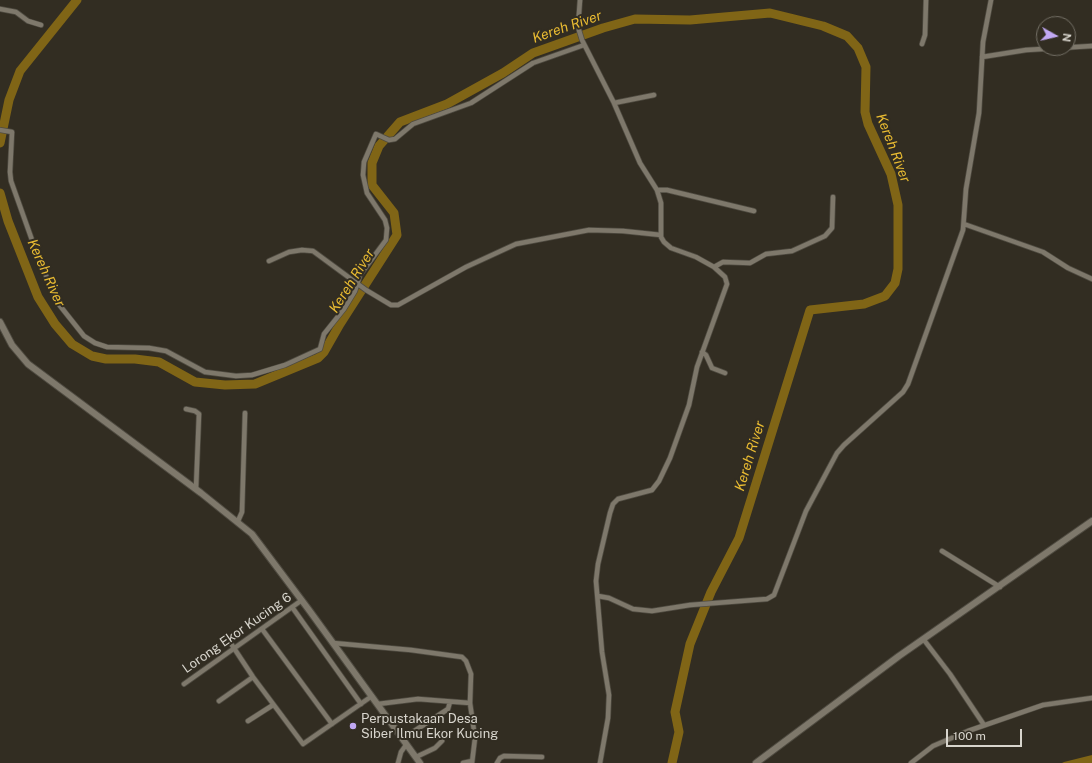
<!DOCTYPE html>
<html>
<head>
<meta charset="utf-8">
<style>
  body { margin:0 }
  #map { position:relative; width:1092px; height:763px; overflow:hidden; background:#322d22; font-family:"Public Sans",sans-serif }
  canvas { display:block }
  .north { position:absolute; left:1036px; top:16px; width:40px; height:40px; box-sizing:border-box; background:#322d22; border:1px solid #747066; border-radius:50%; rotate:98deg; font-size:11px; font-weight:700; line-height:16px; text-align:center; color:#d8d5cd }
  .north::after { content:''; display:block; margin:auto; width:14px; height:18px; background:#c1a8f3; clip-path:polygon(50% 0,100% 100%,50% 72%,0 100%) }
  .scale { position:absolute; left:946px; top:729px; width:76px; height:18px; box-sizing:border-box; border:2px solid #d8d5cd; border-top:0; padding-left:5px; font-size:12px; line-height:14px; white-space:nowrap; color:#d8d5cd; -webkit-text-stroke:3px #322d22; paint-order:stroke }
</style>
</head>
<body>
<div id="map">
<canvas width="1092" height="763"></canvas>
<div class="north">N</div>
<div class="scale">100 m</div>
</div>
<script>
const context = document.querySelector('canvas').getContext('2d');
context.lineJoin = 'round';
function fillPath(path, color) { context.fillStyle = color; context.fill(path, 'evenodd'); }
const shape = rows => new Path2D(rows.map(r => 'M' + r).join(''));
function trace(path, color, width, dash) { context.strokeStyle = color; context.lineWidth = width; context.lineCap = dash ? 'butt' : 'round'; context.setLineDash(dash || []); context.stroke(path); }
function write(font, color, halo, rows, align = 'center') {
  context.font = font + ' "Public Sans",sans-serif'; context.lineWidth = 4; context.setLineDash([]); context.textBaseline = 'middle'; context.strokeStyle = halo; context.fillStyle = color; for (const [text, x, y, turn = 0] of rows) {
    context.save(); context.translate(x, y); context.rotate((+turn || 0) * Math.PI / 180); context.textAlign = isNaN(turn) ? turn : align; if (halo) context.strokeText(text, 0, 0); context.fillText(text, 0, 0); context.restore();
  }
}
fillPath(shape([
  [1092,755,1092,763,1062,763,1064,762]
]), '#806516');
trace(shape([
  [0,143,9,100,20,71,77,0],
  [0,193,8,221,38,297,55,324,72,344,92,356,106,359,135,359,159,362,195,382,225,385,255,384,318,358,324,352,340,324,397,235,394,213,372,185,372,163,379,146,400,122,447,104,503,73,533,53,603,28,635,19,690,20,770,13,823,26,847,36,858,48,866,67,865,112,868,124,891,174,898,205,898,269,895,283,885,296,864,304,810,310,739,538,711,592,690,644,675,712,679,732,672,763]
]), '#806516', 9);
const minor = shape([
  [580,0,578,27,582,40,614,103,640,163,657,190,661,203,661,237,664,242,671,248,696,257,714,267,725,277,727,284,697,367,689,405,670,458,659,481,652,490,618,499,613,504,610,513,598,564,596,581,602,652,609,695,608,718,600,763],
  [0,9,16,12,28,21,41,25],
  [922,44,925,35,926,0],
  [982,57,1026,50,1092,46],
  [614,103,654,95],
  [0,130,12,132,10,172,11,181,37,254,57,302,84,336,95,343,107,347,149,348,166,351,205,372,236,376,252,375,285,365,320,349,324,334,344,309,355,291,360,275,386,240,387,228,385,220,367,193,363,175,364,162,376,134,389,140,395,139,413,124,471,103,533,63,584,45],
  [657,190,667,190,754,211],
  [964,224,1043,252,1068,268,1092,279],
  [269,261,289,252,302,250,313,251,366,290,391,305,398,305,466,267,516,244,589,230,623,231,661,235],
  [714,267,723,262,750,263,766,254,792,251,825,236,832,228,833,197],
  [702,352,706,355,712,368,725,373],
  [186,409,195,411,199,414,196,489],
  [238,521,242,512,245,413],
  [942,551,1000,587],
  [598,596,609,598,633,609,652,611,690,605,767,599,774,595,806,511,837,453,844,445,903,392,908,384,963,230,966,189,979,113,983,42,991,0],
  [292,607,361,704],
  [262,629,332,724],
  [226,636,253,677,303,744,372,696],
  [924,640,950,674,984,725],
  [333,643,411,650,462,657,466,661,471,674,470,703,475,738,472,763],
  [184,684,302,600],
  [219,701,253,677],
  [378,704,418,699,470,703],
  [248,721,273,705],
  [402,739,448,709,450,702],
  [416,757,435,748,442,741],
  [398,763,401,752,406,745],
  [463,763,472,761],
  [497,763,500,758,504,756,542,757],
  [911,763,933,746,968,731,1043,705,1092,698]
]);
const tertiary = shape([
  [0,322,12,345,28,364,201,493,252,534,309,610,420,763],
  [756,763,899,656,1092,521]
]);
trace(minor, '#4f4b41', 6);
trace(tertiary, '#4f4b41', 8);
trace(minor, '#7e786b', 4.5);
trace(tertiary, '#7e786b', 6);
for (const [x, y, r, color] of [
  [353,726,4,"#c1a8f3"]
]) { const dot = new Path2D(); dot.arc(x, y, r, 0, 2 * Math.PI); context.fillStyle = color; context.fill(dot); trace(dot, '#322d22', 1.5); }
write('13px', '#d8d5cd', '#322d22', [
  ["Lorong Ekor Kucing 6",237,633,-35]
]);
write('13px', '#d8d5cd', '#322d22', [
  ["Perpustakaan Desa",361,719],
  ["Siber Ilmu Ekor Kucing",361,734]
], 'left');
write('italic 14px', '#e9bb32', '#322d22', [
  ["Kereh River",567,27,-19],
  ["Kereh River",893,148,69],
  ["Kereh River",46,273,66],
  ["Kereh River",352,281,-58],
  ["Kereh River",750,456,-73]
]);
</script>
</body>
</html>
